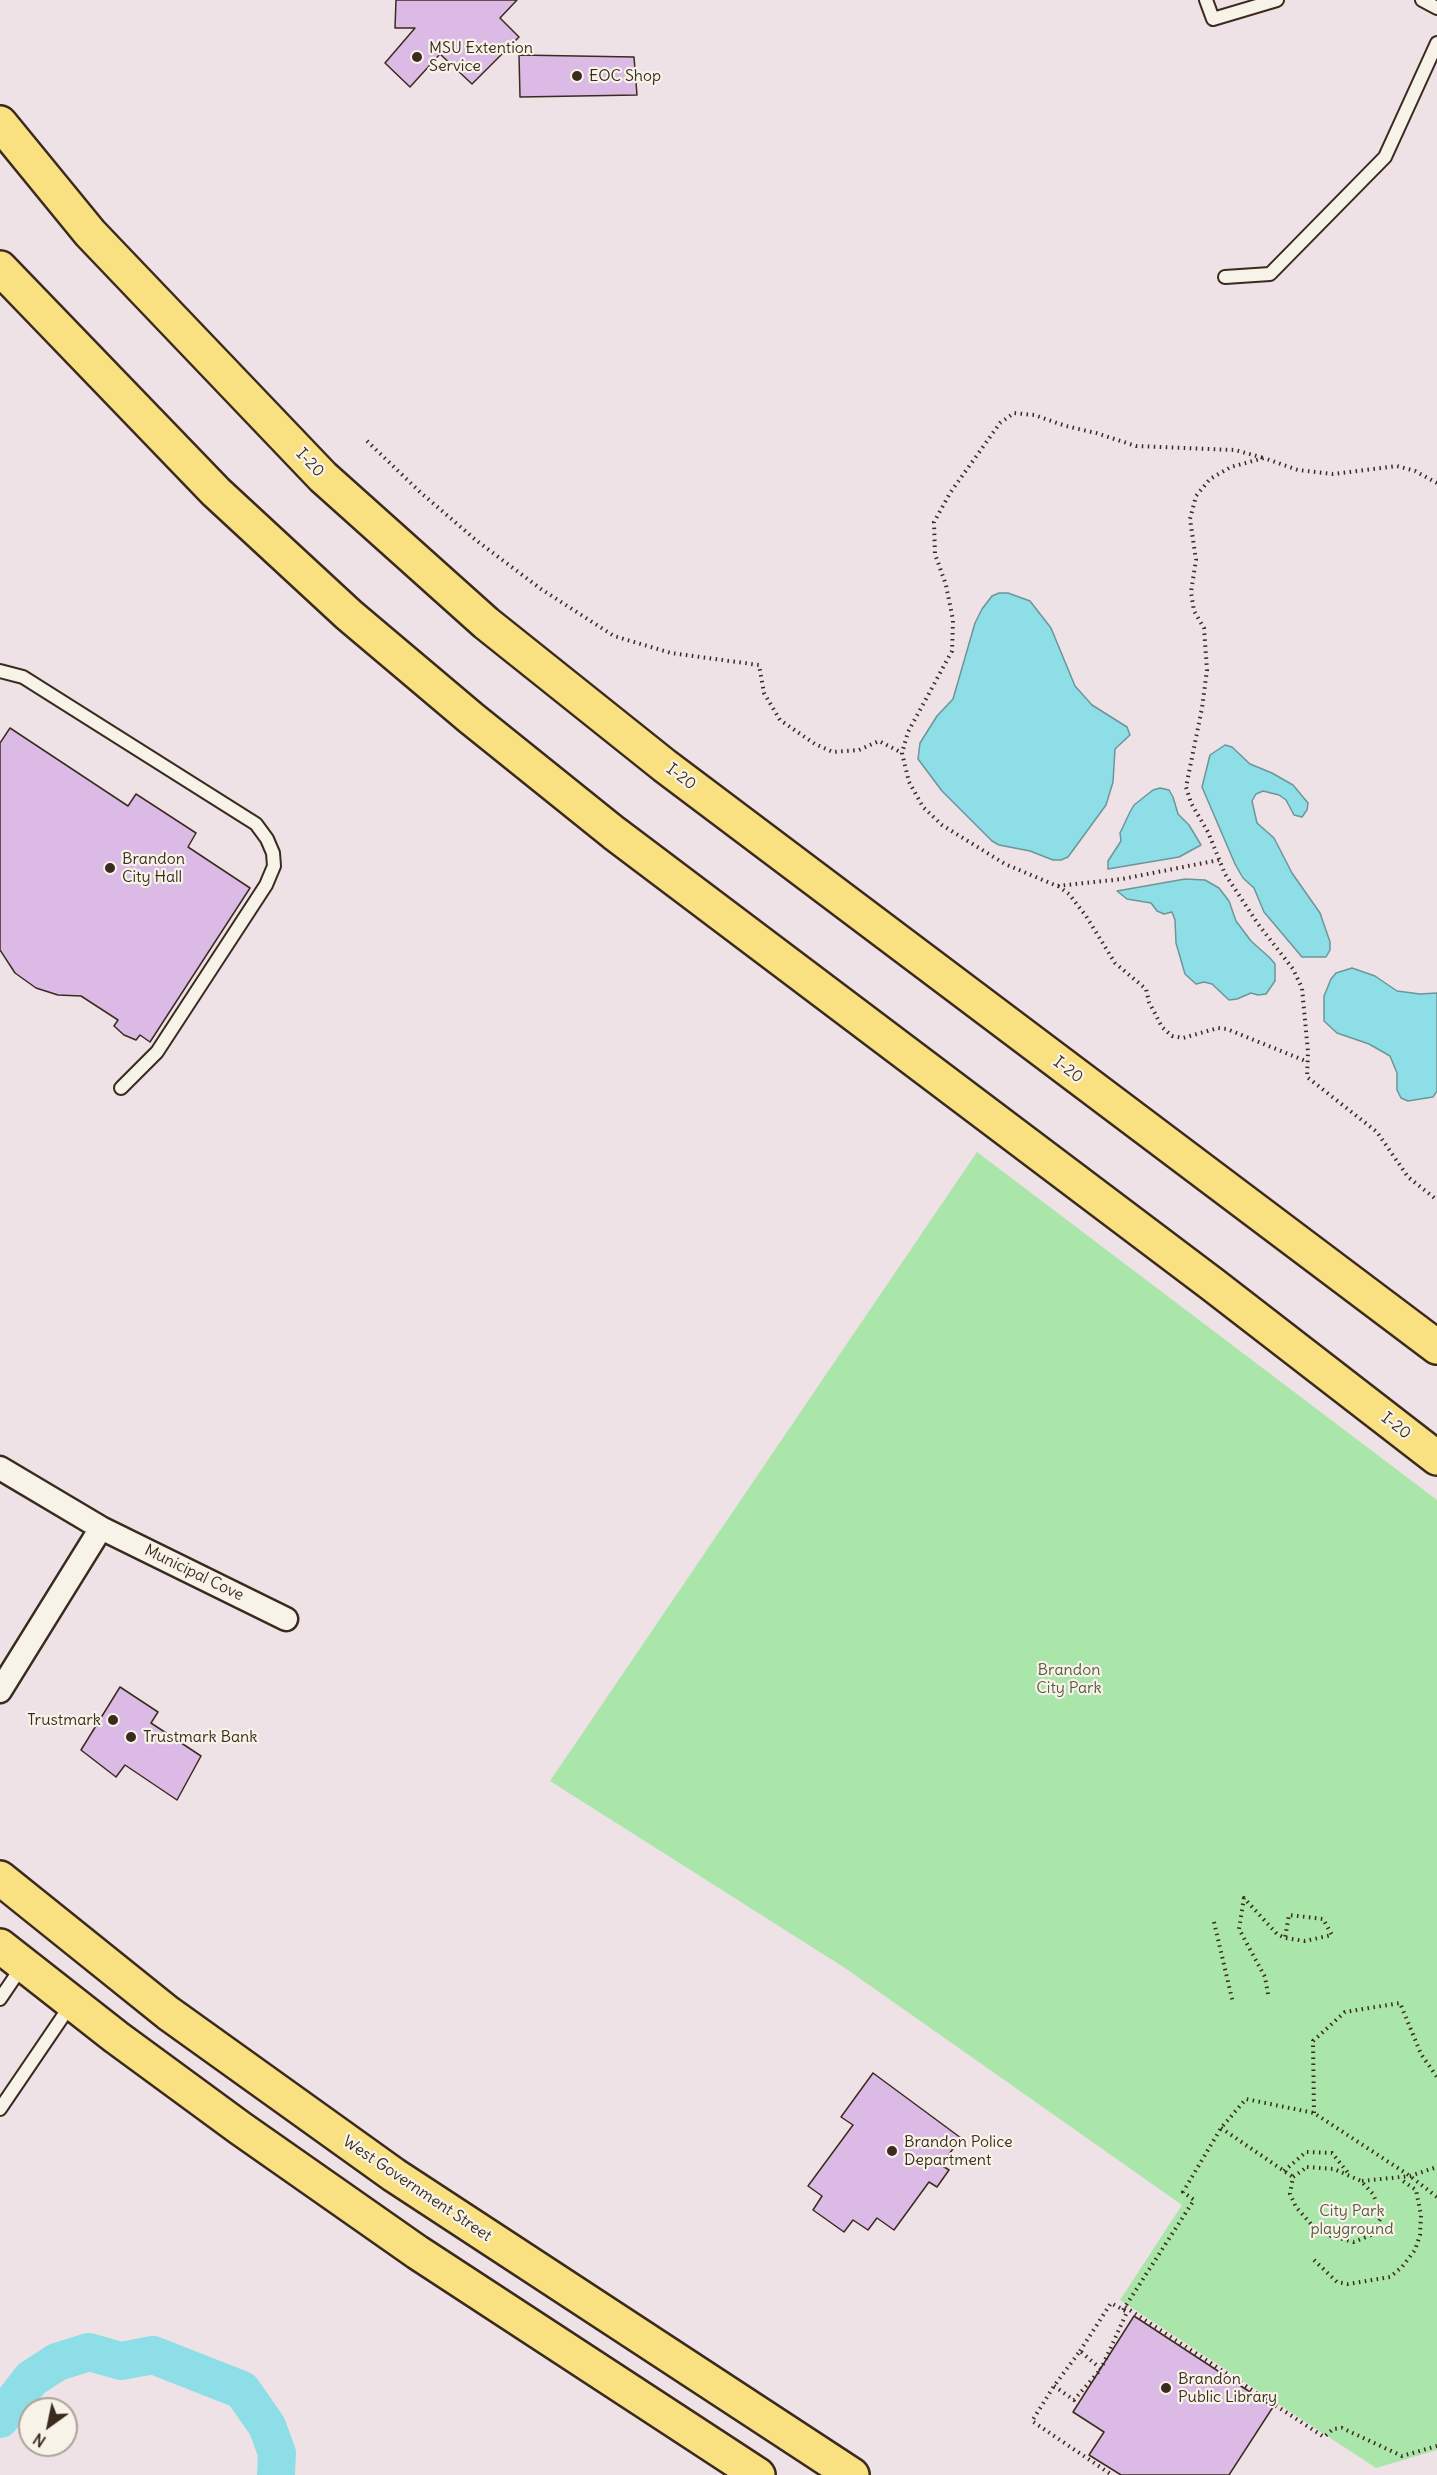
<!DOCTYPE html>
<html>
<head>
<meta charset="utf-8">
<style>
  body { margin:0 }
  #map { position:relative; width:1437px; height:2475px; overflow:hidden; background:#efe2e7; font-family:Delius,sans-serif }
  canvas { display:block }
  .north { position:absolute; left:18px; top:2397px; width:60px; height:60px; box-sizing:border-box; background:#f7f3e8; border:2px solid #aca397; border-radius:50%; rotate:213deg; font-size:16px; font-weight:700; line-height:24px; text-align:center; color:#3b2a1e }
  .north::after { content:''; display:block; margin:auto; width:21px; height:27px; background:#3b2a1e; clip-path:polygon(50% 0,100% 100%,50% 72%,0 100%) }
</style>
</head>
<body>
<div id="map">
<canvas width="1437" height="2475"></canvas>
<div class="north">N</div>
</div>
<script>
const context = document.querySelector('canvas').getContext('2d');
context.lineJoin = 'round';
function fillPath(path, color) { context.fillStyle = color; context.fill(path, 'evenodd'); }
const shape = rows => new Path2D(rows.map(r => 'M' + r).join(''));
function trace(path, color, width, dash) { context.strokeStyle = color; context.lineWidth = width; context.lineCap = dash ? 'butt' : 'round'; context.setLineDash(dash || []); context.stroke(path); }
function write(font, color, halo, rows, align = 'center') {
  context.font = font + ' Delius,sans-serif'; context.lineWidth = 4.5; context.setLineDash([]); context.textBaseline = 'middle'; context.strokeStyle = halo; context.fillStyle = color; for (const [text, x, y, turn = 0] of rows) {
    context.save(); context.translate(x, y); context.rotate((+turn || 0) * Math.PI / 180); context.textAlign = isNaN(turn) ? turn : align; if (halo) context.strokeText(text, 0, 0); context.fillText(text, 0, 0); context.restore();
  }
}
fillPath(shape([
  [977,1152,1437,1500,1437,2450,1376,2468,1120,2300,1182,2205,845,1968,550,1781]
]), '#aae5aa');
const water = shape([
  [999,593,1008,593,1030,601,1051,628,1075,686,1092,705,1127,727,1130,735,1115,749,1113,782,1106,805,1068,857,1061,860,1053,860,1030,851,999,845,992,841,942,791,918,759,920,743,937,716,953,699,975,623,982,609,992,596,999,593],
  [1225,745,1232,747,1250,764,1272,773,1293,785,1308,803,1307,810,1302,817,1294,815,1286,800,1279,795,1263,791,1256,794,1252,801,1257,823,1274,838,1292,873,1320,913,1330,942,1330,950,1326,957,1302,957,1264,912,1254,888,1243,878,1235,864,1202,787,1210,755,1225,745],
  [1160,788,1169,790,1173,797,1178,814,1189,825,1201,845,1179,857,1108,869,1108,861,1121,841,1120,833,1130,812,1134,805,1153,790,1160,788],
  [1185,879,1205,880,1219,888,1229,901,1236,921,1251,941,1270,958,1275,964,1275,981,1266,994,1258,995,1251,993,1237,999,1229,1000,1212,984,1204,982,1196,984,1185,974,1176,943,1175,920,1172,912,1164,914,1157,911,1151,903,1127,899,1117,891,1185,879],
  [1352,968,1375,976,1397,991,1420,994,1437,993,1437,1091,1433,1097,1408,1101,1401,1098,1397,1090,1397,1073,1390,1056,1369,1044,1337,1033,1324,1021,1324,996,1331,979,1336,973,1352,968]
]);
fillPath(water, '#8ddee7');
trace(water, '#6c9697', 1.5);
trace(shape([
  [0,2402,12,2403]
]), '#6c9697', 6);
trace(shape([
  [0,2419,31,2379,57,2362,89,2352,121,2361,153,2355,242,2390,267,2426,277,2453,276,2475]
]), '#8ddee7', 38);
const building = shape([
  [396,0,517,0,500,18,519,37,472,84,440,54,410,87,385,63,415,28,395,28,396,0],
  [519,55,634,57,637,95,520,97,519,55],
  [10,728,128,806,136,794,196,833,188,847,250,888,150,1042,140,1035,136,1040,124,1035,114,1026,118,1020,81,996,58,995,36,988,15,973,0,950,0,743,10,728],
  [120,1687,158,1712,151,1723,201,1756,177,1800,125,1765,116,1777,81,1750,120,1687],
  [873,2073,961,2138,941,2165,949,2170,937,2187,929,2182,894,2230,877,2218,868,2230,853,2220,844,2232,813,2210,822,2196,808,2186,853,2125,841,2117,873,2073],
  [1134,2316,1273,2407,1229,2475,1121,2475,1089,2455,1104,2432,1073,2412,1134,2316]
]);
fillPath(building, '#dcbae6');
trace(building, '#3b2a1e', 1.5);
const service = shape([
  [1206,0,1213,19,1277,0],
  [1422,0,1437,8],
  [1225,277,1270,274,1385,157,1437,43],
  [0,671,23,677,256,824,267,839,273,853,274,866,266,885,157,1052,121,1088],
  [0,1999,23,1965],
  [0,2109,72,2003]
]);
const minor = shape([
  [0,1468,101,1528,286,1619],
  [0,1691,101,1528]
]);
const primary = shape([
  [0,1878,168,2013,394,2175,852,2475],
  [0,1946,116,2037,240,2128,417,2252,758,2475]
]);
const motorway = shape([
  [0,123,90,233,323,477,486,623,665,766,1437,1347],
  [0,268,216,492,349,615,471,718,614,833,1212,1284,1437,1458]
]);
trace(service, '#3b2a1e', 16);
trace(minor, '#3b2a1e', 27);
trace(primary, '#3b2a1e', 38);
trace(motorway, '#3b2a1e', 38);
trace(shape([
  [367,441,420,492,477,541,541,589,614,636,671,653,759,665,764,693,780,720,815,744,833,752,859,750,879,741,902,753],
  [1437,483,1415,471,1397,466,1333,474,1298,470,1264,458,1231,467,1210,479,1196,496,1190,519,1196,560,1191,592,1194,611,1204,628,1207,670,1202,708,1186,787,1191,803,1208,832,1225,874,1258,924,1293,969,1302,988,1308,1052,1307,1077,1377,1132,1408,1177,1437,1200],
  [1219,860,1122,879,1057,886,1005,864,942,825,923,807,909,782,902,753,908,732,952,651,953,620,946,585,935,554,934,522,950,493,1000,423,1014,413,1034,415,1066,426,1096,433,1136,446,1235,450,1264,458],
  [1058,886,1069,894,1086,916,1115,963,1146,989,1149,1002,1162,1027,1172,1036,1183,1038,1218,1028,1227,1029,1308,1062],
  [1214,1922,1233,2003],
  [1268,1994,1265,1977,1239,1929,1244,1898,1277,1934,1285,1938,1305,1941,1332,1935,1323,1919,1289,1915,1285,1938],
  [1314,2113,1313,2041,1345,2012,1400,2003,1421,2054,1437,2077],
  [1221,2128,1293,2177],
  [1307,2167,1334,2169,1361,2181,1373,2194,1382,2216,1371,2235,1354,2242,1331,2236,1311,2224,1296,2207,1290,2194,1293,2177,1307,2167],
  [1284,2171,1306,2152,1332,2153,1349,2174],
  [1362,2181,1410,2176,1437,2167],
  [1314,2260,1337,2282,1348,2284,1390,2277,1402,2267,1415,2250,1420,2235,1421,2215,1416,2190,1403,2181],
  [1125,2307,1324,2437,1333,2429,1342,2428,1402,2456,1437,2446],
  [1123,2310,1194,2200,1183,2192,1221,2128,1246,2099,1314,2113,1410,2176,1437,2197],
  [1080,2351,1111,2303,1127,2312,1101,2369],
  [1054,2386,1074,2400,1101,2369,1080,2351,1054,2386,1032,2421,1112,2475]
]), '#3b2a1e', 4, [1.5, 4.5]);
trace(service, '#f7f3e8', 12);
trace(minor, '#f7f3e8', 22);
trace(primary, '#f9e181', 33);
trace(motorway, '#f9e181', 33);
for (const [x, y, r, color] of [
  [417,57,6,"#3b2a1e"],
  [577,76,6,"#3b2a1e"],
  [110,868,6,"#3b2a1e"],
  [113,1720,6,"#3b2a1e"],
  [131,1737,6,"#3b2a1e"],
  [892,2151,6,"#3b2a1e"],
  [1166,2388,6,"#3b2a1e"]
]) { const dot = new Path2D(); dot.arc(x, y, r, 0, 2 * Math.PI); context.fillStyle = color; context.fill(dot); trace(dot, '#f7f3e8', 2); }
write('16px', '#3b2a1e', '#f7f3e8', [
  ["MSU Extention",429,48],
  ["Service",429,66],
  ["EOC Shop",589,76],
  ["Brandon",122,859],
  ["City Hall",122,877],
  ["Trustmark",101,1720,"right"],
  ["Trustmark Bank",143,1737],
  ["Brandon Police",904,2142],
  ["Department",904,2160],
  ["Brandon",1178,2379],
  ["Public Library",1178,2397]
], 'left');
write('16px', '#3b2a1e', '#f7f3e8', [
  ["I-20",310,463,46],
  ["I-20",681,777,37],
  ["I-20",1068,1070,37],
  ["I-20",1396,1426,38],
  ["Municipal Cove",194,1573,26],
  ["West Government Street",417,2189,34]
]);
write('16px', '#575941', '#f7f3e8', [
  ["Brandon",1069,1670],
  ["City Park",1069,1688],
  ["City Park",1352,2211],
  ["playground",1352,2229]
]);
</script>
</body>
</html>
